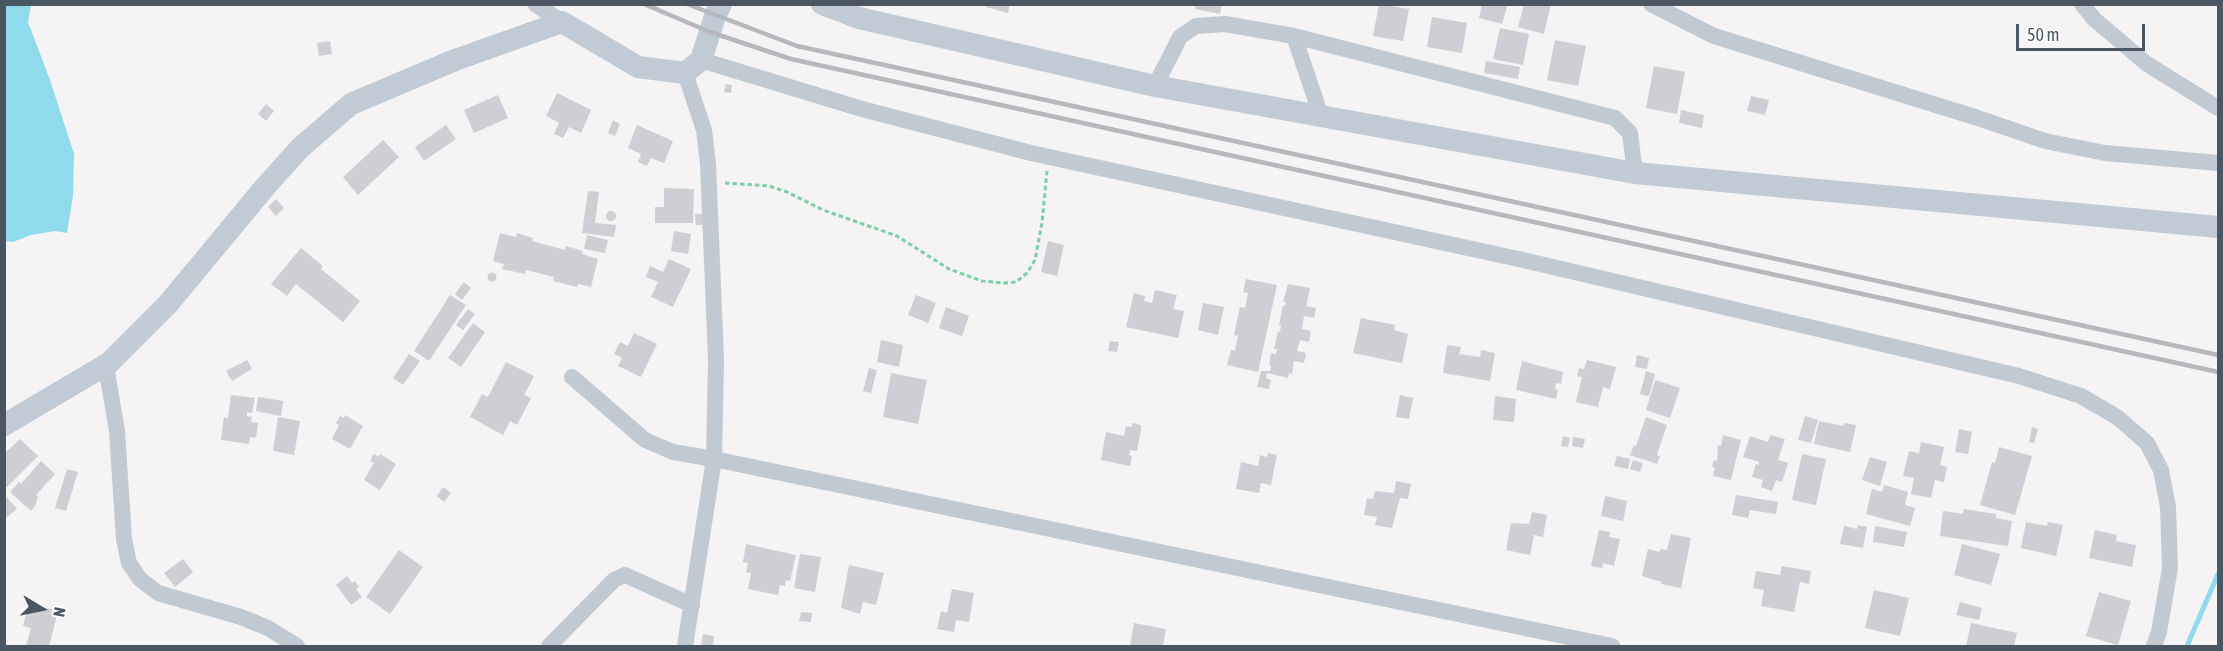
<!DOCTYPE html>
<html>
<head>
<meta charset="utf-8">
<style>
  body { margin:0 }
  #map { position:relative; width:2223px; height:651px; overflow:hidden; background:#f5f3f3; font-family:"Asap Condensed",sans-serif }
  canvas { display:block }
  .frame { position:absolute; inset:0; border:6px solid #4a5661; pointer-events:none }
  .north { position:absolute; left:12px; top:579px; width:60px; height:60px; -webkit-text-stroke:4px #fff; paint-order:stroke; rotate:100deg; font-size:16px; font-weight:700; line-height:24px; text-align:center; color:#4a5661 }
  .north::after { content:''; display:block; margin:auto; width:21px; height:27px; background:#4a5661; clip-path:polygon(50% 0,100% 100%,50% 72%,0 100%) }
  .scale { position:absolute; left:2016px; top:24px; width:129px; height:27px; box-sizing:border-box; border:3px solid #4a5661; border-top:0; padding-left:8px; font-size:18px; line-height:21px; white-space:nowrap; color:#4a5661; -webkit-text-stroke:4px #fff; paint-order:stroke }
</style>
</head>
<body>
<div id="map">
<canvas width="2223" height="651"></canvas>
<div class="frame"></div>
<div class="north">N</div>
<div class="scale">50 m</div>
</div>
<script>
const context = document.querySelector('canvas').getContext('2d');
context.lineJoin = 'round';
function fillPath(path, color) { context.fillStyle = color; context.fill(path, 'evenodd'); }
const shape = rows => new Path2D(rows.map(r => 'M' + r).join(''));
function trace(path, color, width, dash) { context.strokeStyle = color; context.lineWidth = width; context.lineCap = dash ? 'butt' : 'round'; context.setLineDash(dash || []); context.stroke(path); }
fillPath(shape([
  [4,5,31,5,28,22,50,80,74,154,73,196,67,233,55,231,31,235,13,242,4,241]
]), '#90daee');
trace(shape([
  [2187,646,2218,574]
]), '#90daee', 5);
fillPath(shape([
  [987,4,1010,4,1008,13,986,7],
  [1196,4,1222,4,1220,14,1195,9],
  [1379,4,1409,9,1403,41,1373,36],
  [1482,4,1508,4,1502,24,1479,18],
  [1524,4,1551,4,1544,34,1518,27],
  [1432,17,1467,23,1462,53,1427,47],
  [1500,28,1529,34,1523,65,1493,59],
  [1555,40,1586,46,1578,86,1547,80],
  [330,41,332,54,319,56,317,43],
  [1486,61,1520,67,1518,79,1484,73],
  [1654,66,1685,72,1677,114,1646,108],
  [726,84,732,85,731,93,724,92],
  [557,93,591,110,581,133,569,127,563,138,554,134,559,123,546,116],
  [498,95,508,118,474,133,464,110],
  [1751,96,1769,100,1765,115,1747,111],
  [266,104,274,111,266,121,258,114],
  [1681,110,1704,115,1702,128,1679,123],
  [613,120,620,124,615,136,608,133],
  [446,125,456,139,424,161,415,147],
  [637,125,673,141,664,163,651,158,647,166,638,162,641,154,628,148],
  [383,140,399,157,358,195,343,177],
  [664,188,694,189,693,223,655,223,655,207,664,207],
  [588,191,599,192,595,223,616,225,614,237,582,233],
  [276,199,284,208,276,216,268,207],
  '606 216a5 5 0 1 1 10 0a5 5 0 1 1-10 0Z',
  [707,213,708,225,696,225,695,214],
  [674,231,691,234,688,254,671,251],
  [500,233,516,237,517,233,533,238,532,241,565,250,566,246,583,251,582,254,598,259,591,287,578,284,577,287,553,281,554,277,526,270,525,274,502,269,504,264,493,261],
  [587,235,608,240,605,253,584,249],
  [1048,241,1064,245,1057,276,1041,272],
  [301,248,323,266,321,269,360,301,343,322,296,284,287,296,271,284],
  [669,259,691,269,673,307,651,297,658,282,646,277,650,266,663,272],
  '487.5 277a4.5 4.5 0 1 1 9 0a4.5 4.5 0 1 1-9 0Z',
  [1246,279,1277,285,1258,372,1227,365,1231,350,1235,351,1238,336,1234,335,1240,307,1245,308,1248,293,1243,292],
  [464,282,471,288,462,300,455,294],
  [1288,284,1310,288,1306,306,1316,308,1314,318,1304,316,1302,329,1311,331,1309,342,1300,340,1297,351,1306,353,1304,363,1294,361,1292,374,1289,373,1288,378,1267,373,1266,378,1271,380,1269,389,1257,387,1261,371,1270,371,1271,365,1269,365,1271,353,1276,354,1277,349,1274,349,1278,331,1280,332,1281,325,1279,325,1283,306,1285,306,1286,302,1283,302],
  [1155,290,1177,295,1173,309,1184,311,1178,338,1126,327,1134,293,1145,296,1144,301,1152,303],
  [450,295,466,305,429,361,414,351],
  [916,295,936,303,928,323,908,315],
  [1203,303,1224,307,1218,335,1198,330],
  [946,307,969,316,962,336,939,328],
  [468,309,475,314,463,330,456,325],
  [1361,318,1395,325,1394,330,1408,334,1402,363,1353,353],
  [473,323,485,332,461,367,448,358],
  [634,333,657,344,641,377,618,366,622,358,614,354,620,342,628,346],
  [881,340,903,345,899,367,877,362],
  [1110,341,1119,342,1117,352,1108,351],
  [1447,345,1461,347,1459,354,1480,357,1481,350,1495,353,1490,381,1443,373],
  [409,354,420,361,403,385,393,378],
  [1637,355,1649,358,1647,369,1635,367],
  [247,360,252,369,232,381,226,371],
  [1587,360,1616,367,1610,389,1603,387,1598,407,1576,402,1582,377,1577,376,1579,368,1584,369],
  [1522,361,1563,372,1561,384,1556,383,1555,389,1558,390,1556,399,1516,390],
  [506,362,534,376,524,395,531,398,517,425,510,421,503,435,470,417,482,394,488,397],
  [869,368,877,370,871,393,863,391],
  [1646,371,1655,374,1649,396,1640,394],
  [891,373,927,380,918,424,883,417],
  [1655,380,1680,388,1670,418,1646,410],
  [231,395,255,398,252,413,247,412,247,416,252,417,251,422,258,423,256,438,250,437,249,444,221,440,224,417,228,418],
  [1400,395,1413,398,1409,419,1396,417],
  [1495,396,1516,399,1514,422,1493,420],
  [258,397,283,401,281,416,256,411],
  [345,415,363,426,350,449,332,439,339,425,336,423,340,416,344,418],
  [1805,416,1818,420,1811,443,1798,440],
  [278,417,300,421,294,455,273,451],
  [1646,417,1667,425,1657,455,1660,456,1657,464,1630,455,1634,445,1636,446],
  [1819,421,1843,426,1844,423,1856,425,1850,452,1814,444],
  [1132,423,1141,425,1141,430,1137,451,1130,450,1129,455,1132,456,1130,466,1101,460,1106,432,1124,436,1126,426,1132,427],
  [2032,427,2038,429,2034,443,2029,442],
  [1959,429,1972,432,1968,454,1955,452],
  [1723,435,1741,440,1731,480,1713,476,1715,468,1712,467,1714,460,1717,461,1718,445,1721,446],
  [1770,435,1785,439,1778,460,1788,463,1782,482,1776,480,1772,491,1761,487,1763,480,1752,477,1756,464,1759,465,1759,462,1743,457,1750,436,1768,442],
  [1563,436,1570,438,1568,447,1561,446],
  [1573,437,1585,439,1583,448,1572,446],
  [20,439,38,456,7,487,4,485,4,454],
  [1921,442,1944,447,1940,465,1947,467,1944,482,1935,480,1931,498,1911,494,1914,478,1903,476,1909,451,1919,453],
  [1999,447,2032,456,2015,515,1980,505,1992,462,1995,463],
  [1268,453,1277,455,1271,485,1261,483,1259,493,1236,489,1241,462,1258,466,1260,455,1267,457],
  [374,454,378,457,380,454,396,464,380,490,364,480,374,463,370,461],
  [1802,454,1826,459,1816,505,1792,500],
  [1617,456,1630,459,1628,469,1614,466],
  [1870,457,1887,462,1880,486,1862,480],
  [1633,460,1643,463,1640,472,1630,469],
  [41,461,55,474,36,495,38,497,35,506,31,511,10,492,19,482,21,484],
  [67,469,78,472,66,511,55,508],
  [1396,481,1411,484,1408,499,1400,498,1392,528,1375,525,1377,517,1364,515,1367,498,1373,499,1375,491,1394,493],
  [1884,485,1908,492,1905,505,1915,508,1910,526,1866,514,1872,489,1882,492],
  [443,487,451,493,444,502,437,496],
  [4,494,17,509,4,519],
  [1736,495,1778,502,1776,514,1750,510,1748,518,1732,515],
  [1605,496,1627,501,1623,521,1601,516],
  [1964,509,1996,514,1996,518,2012,521,2008,546,1940,536,1943,511,1963,514],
  [1532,512,1547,515,1543,537,1534,535,1530,555,1506,550,1511,523,1529,524],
  [2026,522,2047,526,2048,522,2063,525,2056,556,2021,548],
  [1858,525,1867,527,1863,548,1840,544,1844,526,1857,529],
  [1875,526,1907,532,1904,547,1873,542],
  [1599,530,1610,532,1609,537,1620,539,1614,566,1603,563,1602,568,1591,566],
  [2095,530,2117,535,2116,541,2136,545,2132,567,2089,558],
  [1671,534,1691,538,1681,588,1661,584,1662,582,1642,576,1648,549,1660,552,1660,549,1667,550],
  [746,544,796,555,790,581,786,580,785,586,780,585,778,595,748,589,751,573,746,572,748,563,743,562],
  [1962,544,2000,554,1991,585,1954,575],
  [399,550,423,567,390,614,366,597],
  [800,554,821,557,815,592,794,588],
  [183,559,193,572,175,587,164,573],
  [849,565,884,573,876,605,863,602,860,614,841,608],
  [1782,566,1811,571,1809,584,1800,582,1794,612,1761,606,1764,590,1753,588,1756,571,1780,575],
  [347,576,352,583,355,581,359,587,356,589,362,597,351,605,336,585],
  [952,589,974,593,969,622,956,620,954,632,937,629,941,611,947,613],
  [1874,590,1909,598,1900,636,1865,628],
  [2099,592,2131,601,2118,645,2086,636],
  [1960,602,1982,608,1979,620,1956,615],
  [29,603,58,611,49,646,26,646,31,628,23,626],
  [801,612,812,613,811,622,799,621],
  [1134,623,1166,629,1163,646,1130,646],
  [1971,623,2017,633,2014,646,1966,646],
  [703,634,714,636,713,646,701,646]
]), '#cdcfd5');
trace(shape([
  [725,183,769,186,787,192,823,210,897,236,949,269,982,281,1004,283,1016,282,1027,273,1035,260,1042,223,1047,171]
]), '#7ad0a6', 3, [4.5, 3]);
trace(shape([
  [535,4,562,22],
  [1651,4,1714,36,1978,118,2045,141,2105,153,2218,163],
  [2082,4,2094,19,2147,64,2218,108],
  [1294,36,1321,116],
  [701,60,862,109,1031,153,1523,260,2019,376,2081,396,2117,417,2147,443,2161,470,2168,507,2170,568,2159,632,2154,646],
  [685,73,704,130,708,164,716,360,714,459,685,646],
  [1155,86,1180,37,1196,26,1225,24,1294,36,1615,118,1630,133,1635,173],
  [109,363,107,372,117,431,124,539,129,563,140,579,158,593,241,617,268,628,297,646],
  [572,377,645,440,673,452,714,459,1612,646],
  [549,646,614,580,625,575,692,605]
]), '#c1cad2', 16);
trace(shape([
  [822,4,859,18,1155,86,1635,173,2218,227],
  [4,425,109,363,168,304,265,187,300,148,351,104,455,60,562,22,638,67,685,73,701,60,715,16,721,4]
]), '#c1cbd6', 22);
trace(shape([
  [644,4,710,32,791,59,2218,372],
  [687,4,797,46,2218,355]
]), '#b5b8bd', 4.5);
</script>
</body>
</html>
